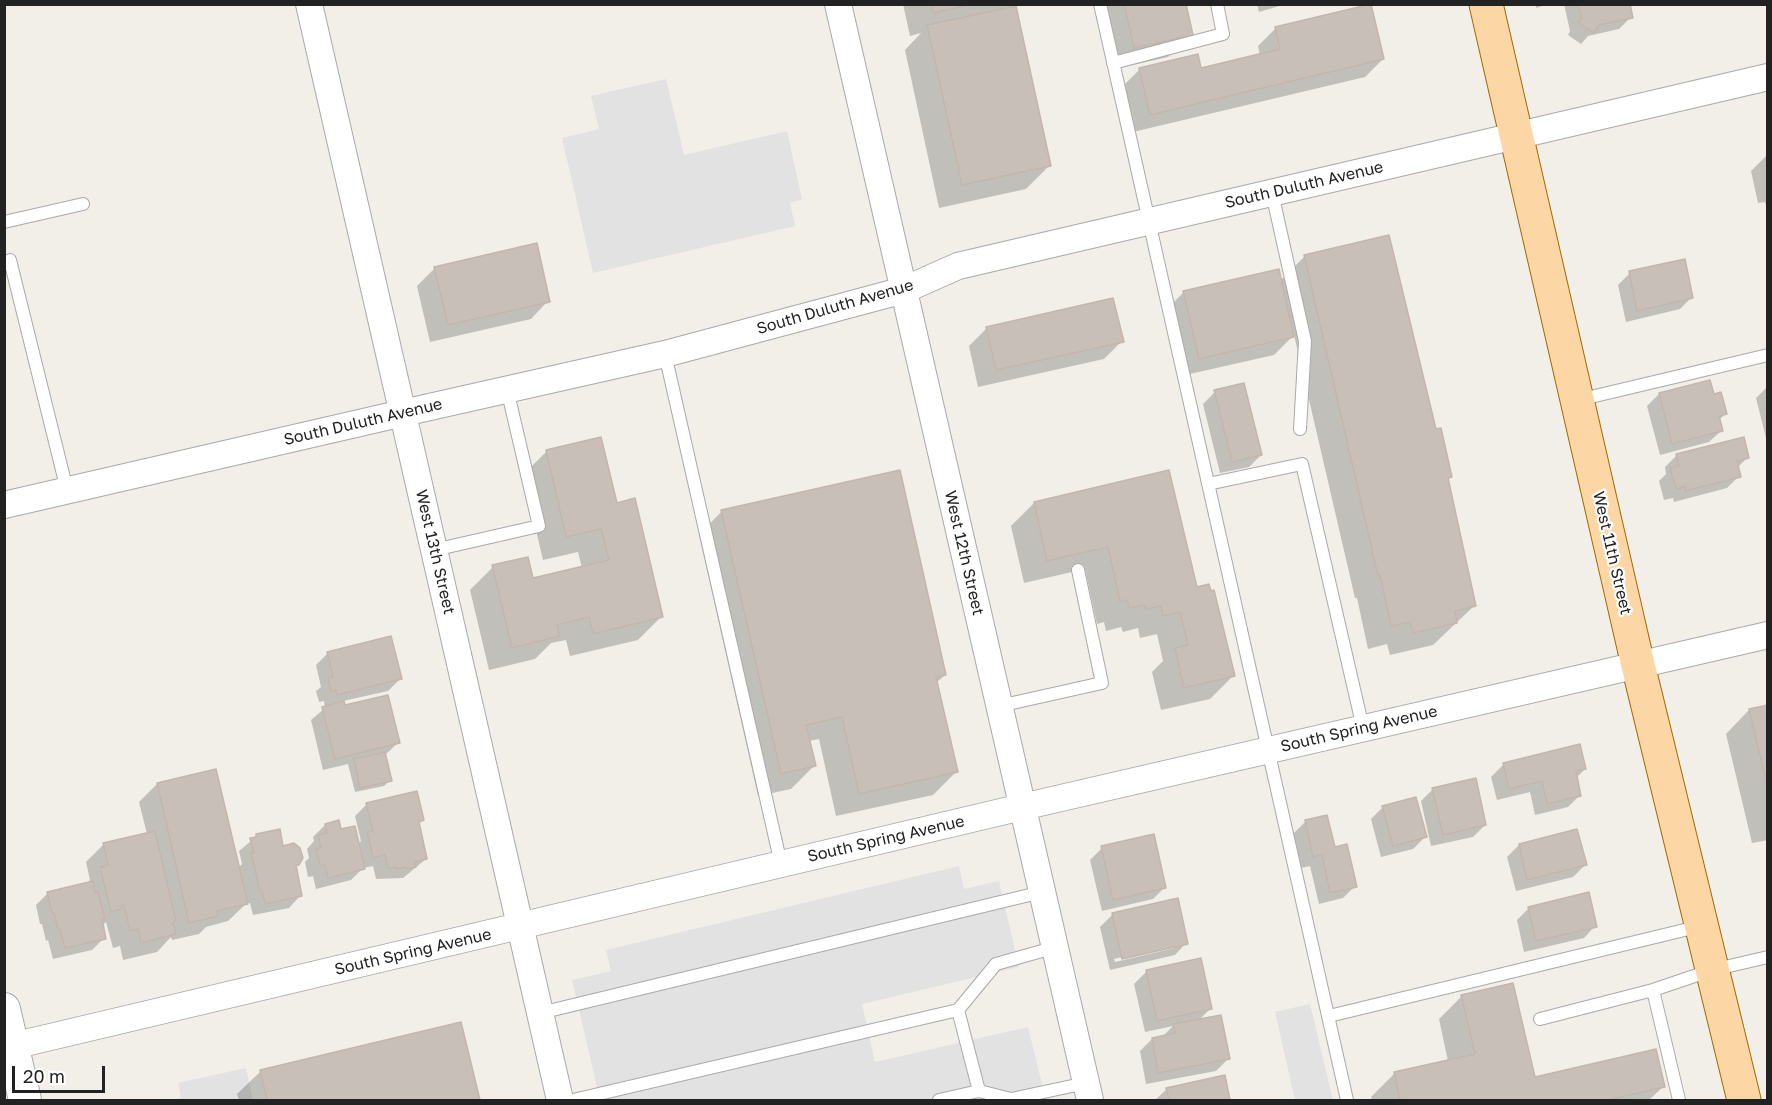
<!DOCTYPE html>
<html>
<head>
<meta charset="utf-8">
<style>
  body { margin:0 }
  #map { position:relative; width:1772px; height:1105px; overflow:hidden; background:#f2efe9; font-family:"Golos Text",sans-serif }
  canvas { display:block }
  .frame { position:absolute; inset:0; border:6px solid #222; pointer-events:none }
  .scale { position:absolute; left:12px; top:1066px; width:93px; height:27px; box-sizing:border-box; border:3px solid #222; border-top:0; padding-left:8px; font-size:18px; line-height:21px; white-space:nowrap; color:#222; -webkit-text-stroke:4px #fff; paint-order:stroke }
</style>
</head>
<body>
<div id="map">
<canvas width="1772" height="1105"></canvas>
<div class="frame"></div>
<div class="scale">20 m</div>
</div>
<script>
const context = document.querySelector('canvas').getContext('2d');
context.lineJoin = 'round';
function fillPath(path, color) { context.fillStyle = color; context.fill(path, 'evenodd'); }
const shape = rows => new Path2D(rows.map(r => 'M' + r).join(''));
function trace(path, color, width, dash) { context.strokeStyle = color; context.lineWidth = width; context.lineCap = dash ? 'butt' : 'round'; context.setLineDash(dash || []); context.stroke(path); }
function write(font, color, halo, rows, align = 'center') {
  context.font = font + ' "Golos Text",sans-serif'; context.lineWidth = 4.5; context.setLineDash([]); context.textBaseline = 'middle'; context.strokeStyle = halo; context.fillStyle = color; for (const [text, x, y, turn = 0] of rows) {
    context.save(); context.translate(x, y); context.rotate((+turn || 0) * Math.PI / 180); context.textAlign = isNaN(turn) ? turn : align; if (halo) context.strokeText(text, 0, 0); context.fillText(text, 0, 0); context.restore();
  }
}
fillPath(shape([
  [666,79,684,155,787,131,802,199,790,203,795,226,593,273,562,138,599,129,591,96],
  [959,866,964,889,999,881,1019,967,862,1004,875,1062,1028,1027,1046,1100,600,1100,572,980,611,971,606,950],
  [1310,1004,1333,1100,1295,1100,1275,1012],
  [246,1068,253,1100,170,1100,181,1098,178,1083]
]), '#e2e2e2');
fillPath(shape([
  [903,4,1019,4,1015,9,1049,166,1026,189,939,208,905,50,921,33,910,36],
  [1096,4,1185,4,1192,34,1168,57,1111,70],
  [1257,4,1286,4,1259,12],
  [1536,4,1549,4,1536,8],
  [1564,4,1628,4,1631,17,1619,29,1588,36,1581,44,1568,35,1570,31],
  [1276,28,1383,59,1365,77,1133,132,1122,87,1140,69,1200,70,1260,55,1258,46],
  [1768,154,1768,213,1765,202,1758,203,1751,171],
  [1305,256,1435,431,1451,477,1447,481,1474,606,1433,645,1390,655,1387,644,1368,649,1357,598,1355,598,1294,335,1274,355,1181,376,1166,310,1184,292,1280,281],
  [435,268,548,301,531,319,430,342,417,286],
  [1630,273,1692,297,1680,309,1626,322,1618,285],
  [987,328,1122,341,1104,359,978,387,969,346],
  [1768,386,1768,446,1756,398],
  [1215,392,1261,455,1249,467,1220,473,1203,404],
  [1659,394,1712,396,1725,414,1718,421,1721,431,1709,442,1660,455,1647,406],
  [546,452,616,504,661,617,638,640,570,656,566,640,551,643,535,659,489,670,470,590,493,567,532,580,582,568,578,552,543,560,523,475],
  [1677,455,1747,458,1737,468,1739,476,1727,488,1674,502,1673,498,1664,500,1659,481,1666,474,1665,467],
  [1034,503,1196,589,1233,676,1210,699,1161,710,1152,672,1163,661,1157,634,1140,638,1138,628,1123,632,1121,627,1106,631,1104,622,1097,624,1085,569,1024,583,1011,526],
  [722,511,945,675,936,683,956,772,933,795,836,816,819,739,809,741,814,766,791,789,758,796,699,535],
  [328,653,400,679,388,691,343,701,344,707,399,742,385,755,390,780,384,786,355,792,348,764,323,770,311,720,325,708,324,701,319,702,316,691,321,687,316,665],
  [1768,706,1768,840,1752,843,1726,734,1749,710],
  [1503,765,1585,769,1576,778,1580,795,1568,807,1535,815,1530,792,1497,800,1491,777],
  [157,784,238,868,242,864,239,851,257,836,282,848,297,864,294,867,300,896,289,908,253,915,250,903,247,903,228,921,206,927,199,934,172,940,171,937,157,952,123,960,120,946,113,948,106,922,102,926,104,938,92,950,53,959,48,940,46,941,42,924,40,924,36,905,48,893,86,884,90,880,86,862,104,844,147,834,139,802],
  [1433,789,1485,825,1473,837,1431,846,1421,801],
  [367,804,422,820,418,824,426,859,403,878,376,879,373,866,363,868,351,880,316,889,313,876,308,877,305,862,309,858,307,849,314,841,313,837,325,825,340,831,358,844,361,841,355,816],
  [1383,807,1425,837,1413,849,1381,857,1371,819],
  [1326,817,1334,849,1355,886,1343,898,1319,904,1310,866,1301,868,1293,834,1305,822],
  [1519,845,1585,865,1573,877,1516,891,1507,857],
  [1102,848,1165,887,1153,899,1102,911,1090,860],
  [1529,908,1595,926,1584,938,1524,952,1517,920],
  [1112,915,1186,943,1175,955,1110,970,1100,927],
  [1175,945,1175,948,1115,962,1114,959],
  [1199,960,1210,1009,1198,1021,1228,1059,1216,1071,1146,1084,1140,1051,1152,1039,1162,1037,1173,1026,1145,1032,1134,984,1146,972],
  [1462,996,1534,1079,1663,1087,1649,1100,1372,1100,1371,1097,1394,1074,1448,1061,1439,1019],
  [460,1024,478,1100,239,1100,237,1094,261,1071],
  [1224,1077,1229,1100,1155,1100,1167,1089]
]), '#0003');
const building = shape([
  [931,4,973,4,933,13,931,4],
  [1124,4,1186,4,1193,35,1134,48,1124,4],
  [1371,4,1384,59,1150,115,1139,68,1198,54,1201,68,1280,49,1275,27,1371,4],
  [1578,4,1630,4,1633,18,1599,25,1594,33,1578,22,1582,18,1578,4],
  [1016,6,1051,166,962,185,927,25,1016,6],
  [1389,235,1436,429,1441,428,1452,477,1448,478,1476,606,1455,611,1457,623,1413,633,1410,622,1391,626,1380,575,1378,576,1304,255,1389,235],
  [537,243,550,302,448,325,434,267,537,243],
  [1685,259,1693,298,1637,311,1629,271,1685,259],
  [1279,269,1294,337,1199,359,1183,291,1279,269],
  [1113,298,1124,342,996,370,986,327,1113,298],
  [1710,380,1714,394,1721,392,1727,414,1719,416,1723,431,1672,444,1659,393,1710,380],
  [1244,383,1262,455,1232,462,1214,390,1244,383],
  [601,437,617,503,635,498,663,617,593,634,589,617,557,625,560,636,512,648,492,565,528,557,533,578,609,560,601,529,566,537,546,450,601,437],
  [1744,437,1749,458,1737,461,1741,477,1685,491,1685,487,1676,489,1670,468,1679,466,1676,454,1744,437],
  [900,470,946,675,936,677,958,772,859,794,842,717,806,725,816,766,781,774,721,510,900,470],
  [1169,470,1197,587,1209,584,1211,591,1214,590,1235,676,1184,688,1175,648,1188,645,1180,612,1163,616,1161,606,1146,609,1144,605,1129,608,1127,600,1120,602,1108,547,1047,561,1034,502,1169,470],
  [391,636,402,679,337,695,336,690,331,691,328,678,333,677,327,652,391,636],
  [388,695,400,743,335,759,322,707,344,701,345,705,388,695],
  [1768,705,1768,789,1749,709,1768,705],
  [1580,744,1586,769,1576,771,1581,796,1547,804,1542,781,1509,789,1503,763,1580,744],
  [385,752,392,781,360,788,354,759,385,752],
  [216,769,248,904,217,911,218,916,189,923,157,783,216,769],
  [1476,778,1486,825,1443,835,1432,788,1476,778],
  [417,791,424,820,419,822,427,859,415,862,416,867,407,869,406,867,396,869,396,867,388,868,385,855,373,858,367,832,373,831,366,803,417,791],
  [1416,797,1427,837,1393,846,1382,806,1416,797],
  [1327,815,1335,847,1347,844,1357,887,1330,893,1322,855,1313,857,1305,820,1327,815],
  [339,820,341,829,355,826,365,869,328,878,325,865,320,866,316,849,321,848,318,835,327,833,325,824,339,820],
  [280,829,283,846,294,843,300,848,303,858,299,865,296,865,302,896,265,904,262,891,260,891,251,853,254,853,250,838,256,837,256,834,280,829],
  [1577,829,1587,865,1527,880,1519,844,1577,829],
  [155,831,176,921,173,922,176,934,141,943,138,929,130,931,124,905,120,906,121,909,111,912,100,868,108,865,103,843,155,831],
  [1154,834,1166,888,1113,900,1101,846,1154,834],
  [93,881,95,893,98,892,105,919,102,919,106,939,65,948,60,929,58,930,54,913,52,913,47,892,93,881],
  [1589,892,1597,927,1536,941,1528,907,1589,892],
  [1178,898,1188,944,1122,959,1112,913,1178,898],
  [1201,958,1212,1009,1157,1021,1146,970,1201,958],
  [1513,983,1535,1077,1656,1049,1665,1087,1607,1100,1400,1100,1394,1072,1475,1054,1461,995,1513,983],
  [1221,1015,1230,1059,1158,1073,1152,1038,1175,1033,1173,1024,1221,1015],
  [461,1022,480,1100,267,1100,260,1070,461,1022],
  [1225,1075,1230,1100,1169,1100,1166,1088,1225,1075]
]);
fillPath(building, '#c7bfb8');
trace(building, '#c4b6ab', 1.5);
const service = shape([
  [1100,4,1347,1100],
  [1113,63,1223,34,1217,4],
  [1272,193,1305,341,1300,429],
  [4,222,83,204],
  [10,260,67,490],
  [665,354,781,864],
  [1578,400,1768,355],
  [1208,484,1302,464,1363,728],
  [434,550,539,526,507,389],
  [999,706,1102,683,1078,570],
  [1653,990,1712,970,1768,957],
  [958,1010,996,964,1056,947],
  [540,1013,1042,892],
  [1329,1016,1701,926],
  [1540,1019,1653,990,1679,1100],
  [979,1091,1011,1099,1086,1083],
  [573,1100,958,1010,979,1091,939,1100]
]);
const minor = shape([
  [309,4,560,1100],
  [838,4,1090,1100],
  [4,505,403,413,665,354,904,290,958,266,1768,77],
  [4,1048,1022,807,1768,635]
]);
const tertiary = shape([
  [4,1009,25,1100]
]);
const primary = shape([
  [1486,4,1638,665,1744,1100]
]);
trace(service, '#a9a9a9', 14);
trace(minor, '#a9a9a9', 28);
trace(tertiary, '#a9a9a9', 34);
trace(primary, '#a06b00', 35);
trace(service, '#fff', 12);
trace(minor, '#fff', 26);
trace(tertiary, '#fff', 32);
trace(primary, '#fcd6a4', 33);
write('16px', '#222', '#fff', [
  ["South Duluth Avenue",1304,185,-13],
  ["South Duluth Avenue",835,307,-16],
  ["South Duluth Avenue",363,422,-13],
  ["West 13th Street",435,552,77],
  ["West 12th Street",964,553,77],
  ["West 11th Street",1612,553,77],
  ["South Spring Avenue",1359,729,-13],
  ["South Spring Avenue",886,839,-13],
  ["South Spring Avenue",413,952,-13]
]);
</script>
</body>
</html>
